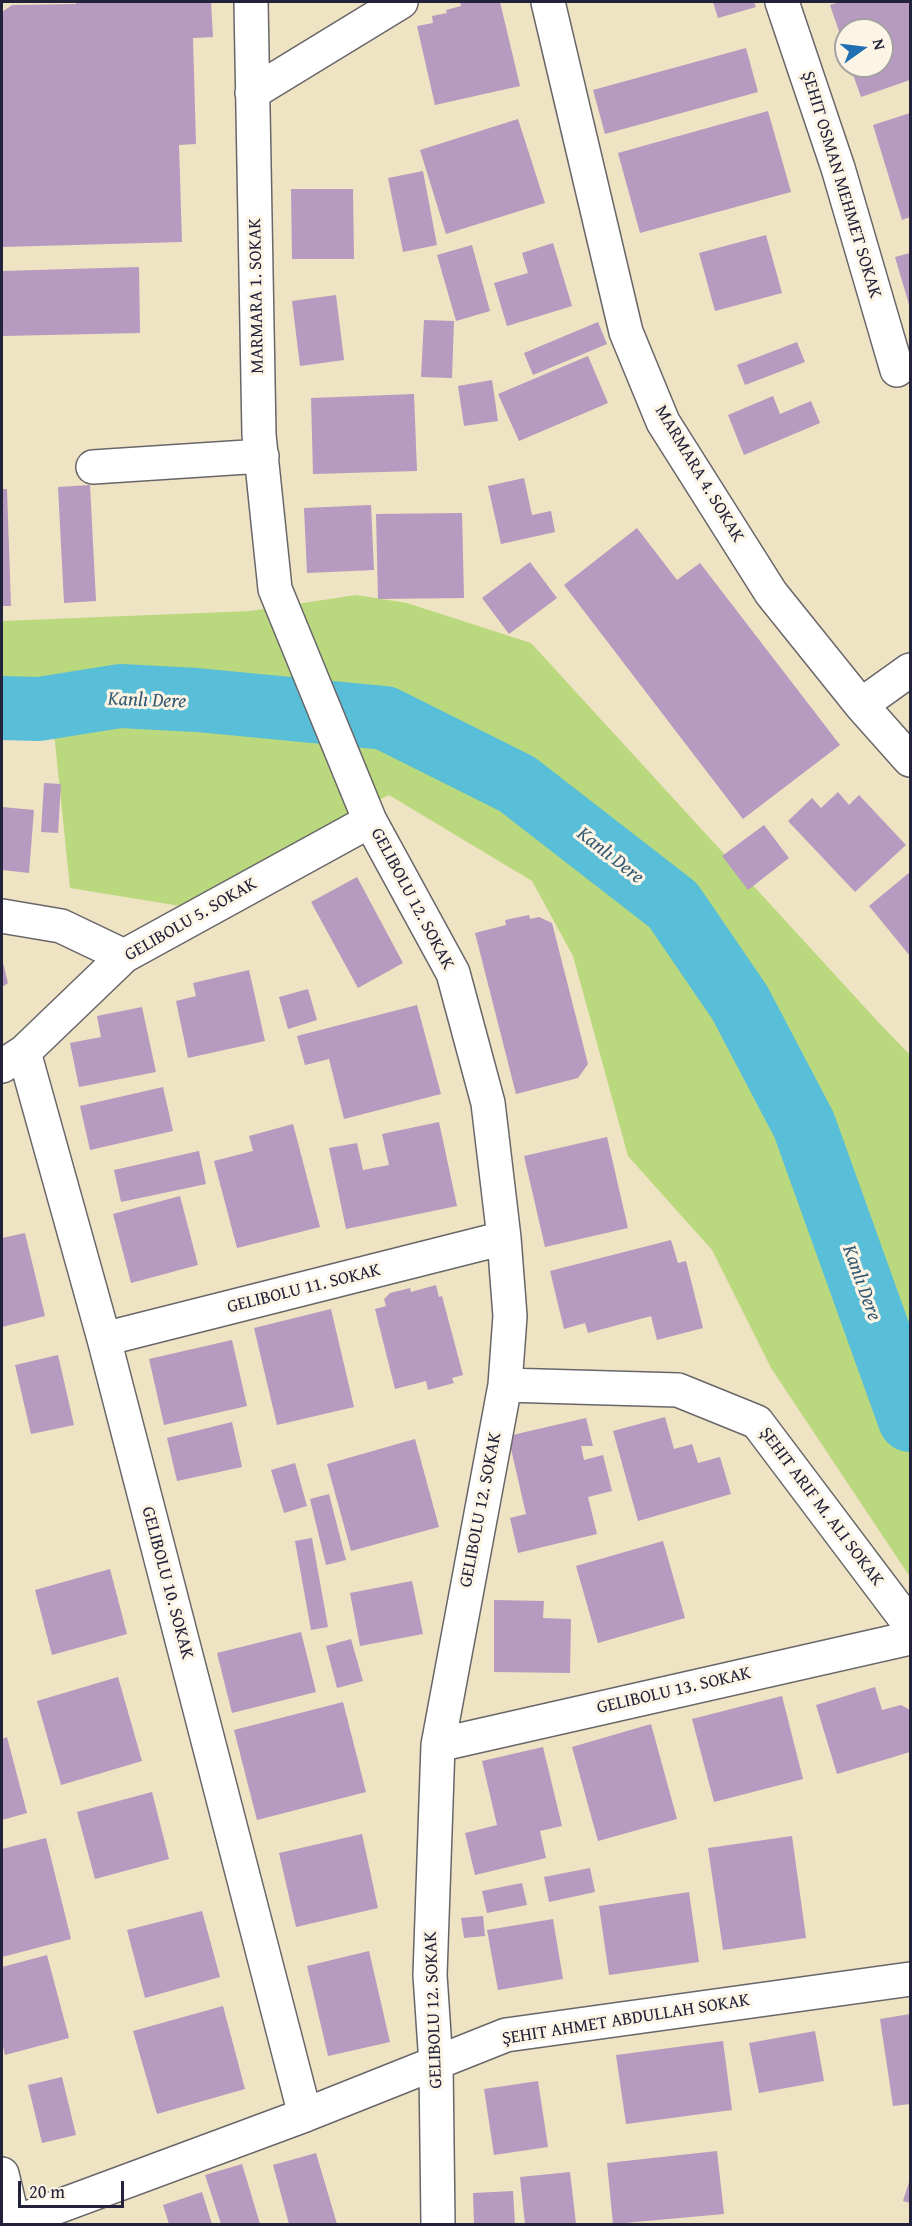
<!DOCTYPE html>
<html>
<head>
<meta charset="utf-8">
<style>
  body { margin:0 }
  #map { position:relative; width:912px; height:2226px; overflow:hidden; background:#eee3c2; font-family:"Gentium Book Plus",serif }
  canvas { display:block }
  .frame { position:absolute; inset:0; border:3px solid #22223b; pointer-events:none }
  .north { position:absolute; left:834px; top:18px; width:60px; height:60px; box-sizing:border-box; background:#fcf5e5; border:2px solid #a5a1a1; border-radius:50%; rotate:76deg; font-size:16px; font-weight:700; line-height:24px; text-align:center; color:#22223b }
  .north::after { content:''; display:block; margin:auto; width:21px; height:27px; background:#1f6fb2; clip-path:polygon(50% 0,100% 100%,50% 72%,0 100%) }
  .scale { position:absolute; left:18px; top:2181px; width:106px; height:27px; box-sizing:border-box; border:3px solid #22223b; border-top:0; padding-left:8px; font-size:18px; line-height:21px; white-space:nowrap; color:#22223b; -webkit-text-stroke:4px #fcf5e5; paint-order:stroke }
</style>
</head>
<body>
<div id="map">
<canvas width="912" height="2226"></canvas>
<div class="frame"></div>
<div class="north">N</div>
<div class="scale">20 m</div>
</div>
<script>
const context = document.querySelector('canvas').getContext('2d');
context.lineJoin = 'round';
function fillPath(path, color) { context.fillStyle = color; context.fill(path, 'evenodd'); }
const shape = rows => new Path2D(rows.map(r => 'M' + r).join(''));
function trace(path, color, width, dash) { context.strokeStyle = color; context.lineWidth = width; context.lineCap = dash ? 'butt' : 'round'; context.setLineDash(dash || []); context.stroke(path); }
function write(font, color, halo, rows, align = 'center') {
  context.font = font + ' "Gentium Book Plus",serif'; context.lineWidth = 6; context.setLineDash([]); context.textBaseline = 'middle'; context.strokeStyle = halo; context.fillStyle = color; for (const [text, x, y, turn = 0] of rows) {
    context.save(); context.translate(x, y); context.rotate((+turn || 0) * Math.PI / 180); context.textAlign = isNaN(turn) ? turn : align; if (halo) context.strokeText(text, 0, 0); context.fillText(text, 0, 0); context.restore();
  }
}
fillPath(shape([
  [356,595,407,603,531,643,880,1024,910,1055,910,1577,771,1368,712,1250,628,1156,573,956,532,881,389,795,180,906,70,888,54,733,2,738,2,621,251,611]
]), '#bad87e');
trace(shape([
  [2,708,39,709,120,696,197,700,385,718,517,784,673,905,740,1003,804,1125,910,1420]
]), '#59bed7', 64);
fillPath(shape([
  [76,2,211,2,213,37,193,38,196,144,179,145,182,242,2,247,2,12,12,5,76,4],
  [460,2,500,2,520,86,435,105,417,26,433,23,432,16,447,13,446,10,461,6],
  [713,2,754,2,756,7,718,18],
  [840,2,910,2,910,80,861,97,850,66,882,66,882,30,846,30,846,52,830,5],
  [746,48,758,92,605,134,593,90],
  [768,111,791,192,640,233,618,153],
  [910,113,910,217,902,220,873,125],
  [518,119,545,203,446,234,420,150],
  [423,171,437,245,403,252,388,178],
  [291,189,353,189,354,259,292,259],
  [766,235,782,293,715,311,699,253],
  [553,243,572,306,507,326,494,283,528,273,522,253],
  [472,245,490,311,456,321,437,255],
  [910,253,910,308,895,257],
  [139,267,140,333,2,336,2,271],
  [336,295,344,360,300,366,292,301],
  [424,320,454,321,452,378,421,377],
  [598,322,607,344,533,375,524,353],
  [797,342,805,362,745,385,737,365],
  [588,356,608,403,519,441,498,394],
  [492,380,498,421,464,426,458,386],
  [414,394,417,471,313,474,311,398],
  [773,396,780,414,811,401,820,423,744,455,728,415],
  [524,478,532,515,551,511,555,532,501,544,488,486],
  [90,485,96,601,64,603,58,487],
  [2,489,7,489,11,606,2,606],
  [371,505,374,570,307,573,304,508],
  [462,513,464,598,378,599,376,514],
  [637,528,677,580,700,563,840,745,743,819,564,585],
  [530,562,557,598,509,634,482,598],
  [44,783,61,784,58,833,41,832],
  [838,792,849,805,859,795,906,845,855,892,788,821,812,798,821,808],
  [2,807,34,810,29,873,2,870],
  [764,825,789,858,748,890,722,856],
  [910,872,910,956,869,906],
  [357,877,403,963,358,988,311,902],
  [529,915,530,919,539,917,552,923,588,1064,578,1078,516,1094,475,933,506,925,505,920],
  [2,959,8,983,2,987],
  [249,970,265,1041,188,1058,176,1001,196,996,193,983],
  [308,989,317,1020,288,1029,279,997],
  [417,1005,441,1094,344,1119,329,1059,305,1065,297,1036],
  [142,1007,156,1072,79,1087,70,1043,101,1037,97,1016],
  [163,1087,173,1131,90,1150,80,1106],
  [439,1122,457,1206,346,1229,329,1148,357,1143,363,1170,389,1165,382,1134],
  [293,1124,320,1227,237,1248,214,1161,253,1151,249,1136],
  [607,1137,628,1228,545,1247,524,1156],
  [199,1151,206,1184,121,1202,114,1170],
  [180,1196,198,1265,131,1283,113,1214],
  [25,1233,45,1316,2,1327,2,1238],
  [671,1240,678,1263,686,1261,703,1328,657,1340,651,1316,588,1333,585,1323,564,1329,550,1271],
  [436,1285,439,1297,442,1296,463,1375,452,1378,454,1383,428,1390,426,1381,395,1389,375,1309,386,1306,384,1299,390,1293,410,1288,411,1292],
  [331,1309,354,1407,277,1425,254,1328],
  [232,1340,247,1406,164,1425,149,1359],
  [58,1355,74,1425,31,1434,15,1365],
  [665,1417,674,1449,692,1444,698,1463,720,1457,731,1494,638,1521,613,1431],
  [586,1418,593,1446,581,1446,584,1460,603,1455,612,1491,588,1497,597,1534,518,1553,510,1518,526,1514,508,1436],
  [232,1422,242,1467,177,1481,167,1438],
  [415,1439,439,1527,351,1551,327,1464],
  [295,1463,307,1506,284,1513,271,1470],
  [329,1494,346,1560,326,1565,310,1499],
  [312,1538,328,1627,311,1630,295,1541],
  [663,1541,685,1618,598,1643,576,1566],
  [110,1569,127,1634,52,1655,35,1590],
  [412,1581,423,1634,360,1646,350,1593],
  [494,1600,544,1601,543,1618,571,1619,570,1673,494,1672],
  [301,1632,316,1692,232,1713,217,1653],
  [351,1639,363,1681,337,1688,326,1646],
  [118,1677,142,1761,61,1785,37,1701],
  [875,1687,882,1710,901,1705,910,1710,910,1752,837,1774,816,1705],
  [782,1696,803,1779,714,1802,692,1719],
  [343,1702,366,1792,257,1820,234,1730],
  [651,1724,677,1819,598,1841,572,1747],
  [7,1737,27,1813,2,1820,2,1739],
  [543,1747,562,1826,540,1831,546,1858,475,1875,465,1833,497,1825,482,1761],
  [152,1792,169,1859,95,1879,77,1812],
  [362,1834,378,1908,296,1927,279,1853],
  [792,1836,806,1938,723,1950,708,1848],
  [46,1838,71,1939,2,1957,2,1849],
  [590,1868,595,1892,549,1902,544,1877],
  [522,1883,527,1905,487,1913,482,1891],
  [689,1892,699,1962,609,1975,599,1906],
  [202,1911,220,1977,145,1998,127,1930],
  [483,1916,485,1936,464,1938,461,1918],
  [553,1919,563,1979,498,1990,487,1930],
  [369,1951,390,2042,328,2056,307,1966],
  [47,1955,69,2038,5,2055,2,2042,2,1967],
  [223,2006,245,2089,157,2114,133,2031],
  [910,2014,910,2104,893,2106,880,2019],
  [815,2031,824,2081,759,2093,749,2043],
  [723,2041,732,2110,626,2124,616,2055],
  [62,2077,76,2135,42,2143,28,2085],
  [538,2081,548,2147,494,2155,484,2089],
  [717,2151,724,2214,613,2224,607,2163],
  [316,2153,337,2224,289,2224,273,2165],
  [242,2164,260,2224,221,2224,205,2175],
  [570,2172,576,2224,525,2224,520,2177],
  [910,2179,910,2203,903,2201],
  [513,2191,515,2224,474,2224,473,2193],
  [202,2192,212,2224,169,2224,163,2205]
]), '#b79abf');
const minor = shape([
  [251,2,259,435,275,589,370,821,453,973,488,1103,504,1238,510,1316,505,1385,438,1745,430,1975,436,2064,438,2224],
  [548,2,626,332,663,422,771,593,861,705,910,760],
  [782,2,838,168,897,370],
  [252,93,401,2],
  [93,467,262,456],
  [861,705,910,670],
  [2,916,61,926,124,956],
  [24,1052,104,1339,305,2115],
  [2,1066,24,1052,124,956,370,821],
  [104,1339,504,1238],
  [505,1385,678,1390,757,1422,910,1625],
  [438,1745,910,1638],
  [2,2174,14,2224],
  [14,2223,305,2115,506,2035,910,1979]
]);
trace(minor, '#69666a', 36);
trace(minor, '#fff', 33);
write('18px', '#22223b', '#fcf5e5', [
  ["ŞEHIT OSMAN MEHMET SOKAK",841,185,73],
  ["MARMARA 1. SOKAK",257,296,-91],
  ["MARMARA 4. SOKAK",699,474,59],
  ["GELIBOLU 12. SOKAK",412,899,62],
  ["GELIBOLU 5. SOKAK",191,920,-30],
  ["GELIBOLU 11. SOKAK",304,1289,-14],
  ["ŞEHIT ARIF M. ALI SOKAK",821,1507,53],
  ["GELIBOLU 12. SOKAK",481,1510,-79],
  ["GELIBOLU 10. SOKAK",167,1583,75],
  ["GELIBOLU 13. SOKAK",674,1691,-13],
  ["GELIBOLU 12. SOKAK",434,2010,-92],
  ["ŞEHIT AHMET ABDULLAH SOKAK",626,2020,-9]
]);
write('italic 20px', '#355972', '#fcf5e5', [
  ["Kanlı Dere",147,701,2],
  ["Kanlı Dere",610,856,38],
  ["Kanlı Dere",861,1283,70]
]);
</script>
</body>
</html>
